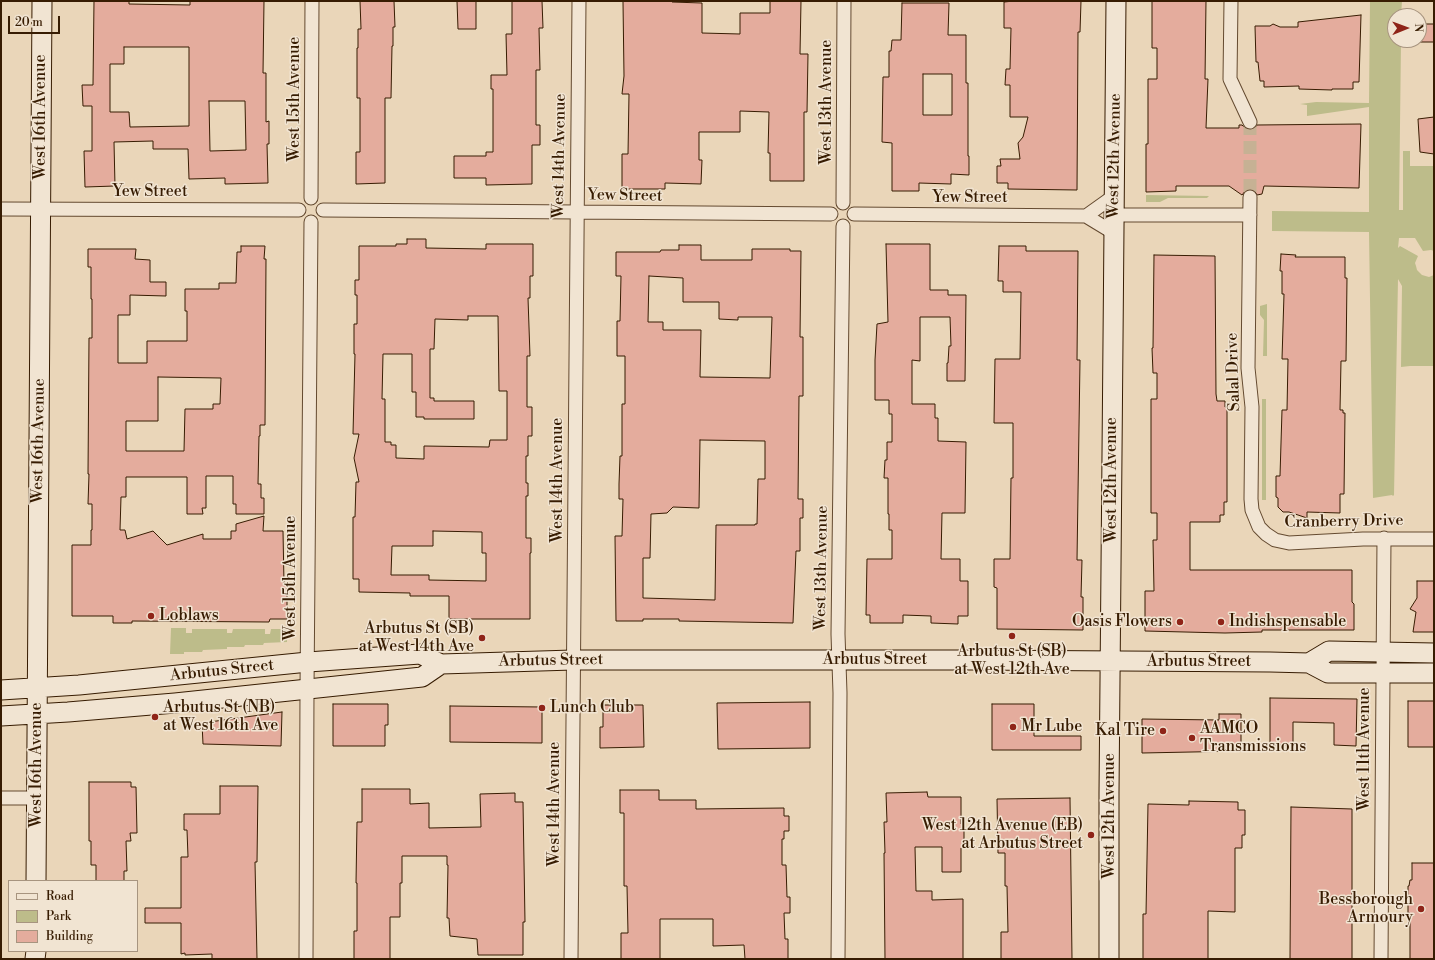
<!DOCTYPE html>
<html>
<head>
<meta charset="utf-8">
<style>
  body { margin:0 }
  #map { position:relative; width:1435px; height:960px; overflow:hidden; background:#ead6b9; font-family:"Libre Bodoni",serif }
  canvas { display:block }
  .frame { position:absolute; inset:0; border:2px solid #371c02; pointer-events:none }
  .legend { position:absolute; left:8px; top:880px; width:130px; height:72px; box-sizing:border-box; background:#f1e4d2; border:1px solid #a7947f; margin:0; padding:5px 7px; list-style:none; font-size:12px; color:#371c02 }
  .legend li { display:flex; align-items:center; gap:8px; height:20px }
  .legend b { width:20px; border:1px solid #a7947f }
  .north { position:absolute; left:1387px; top:8px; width:40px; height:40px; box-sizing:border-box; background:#f1e4d2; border:1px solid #a7947f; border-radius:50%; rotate:89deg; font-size:11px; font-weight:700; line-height:16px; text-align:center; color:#371c02 }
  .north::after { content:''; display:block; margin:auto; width:14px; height:18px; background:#8f2418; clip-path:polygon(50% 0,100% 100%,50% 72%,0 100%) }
  .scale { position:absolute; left:8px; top:16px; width:52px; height:18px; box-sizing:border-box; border:2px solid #371c02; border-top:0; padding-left:5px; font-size:12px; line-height:14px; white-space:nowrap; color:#371c02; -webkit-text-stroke:3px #f1e4d2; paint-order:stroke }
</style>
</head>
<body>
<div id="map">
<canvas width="1435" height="960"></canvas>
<div class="frame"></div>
<ul class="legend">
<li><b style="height:5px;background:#f1e4d2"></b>Road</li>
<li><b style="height:11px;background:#bdbc8a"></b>Park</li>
<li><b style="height:11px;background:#e4ac9d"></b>Building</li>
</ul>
<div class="north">N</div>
<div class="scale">20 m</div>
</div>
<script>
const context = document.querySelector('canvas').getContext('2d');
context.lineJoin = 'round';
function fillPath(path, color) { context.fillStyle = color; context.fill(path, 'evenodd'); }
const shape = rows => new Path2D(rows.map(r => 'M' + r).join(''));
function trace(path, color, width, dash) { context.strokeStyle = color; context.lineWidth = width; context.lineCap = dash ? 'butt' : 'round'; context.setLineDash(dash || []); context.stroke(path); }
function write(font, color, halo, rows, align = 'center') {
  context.font = font + ' "Libre Bodoni",serif'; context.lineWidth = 3; context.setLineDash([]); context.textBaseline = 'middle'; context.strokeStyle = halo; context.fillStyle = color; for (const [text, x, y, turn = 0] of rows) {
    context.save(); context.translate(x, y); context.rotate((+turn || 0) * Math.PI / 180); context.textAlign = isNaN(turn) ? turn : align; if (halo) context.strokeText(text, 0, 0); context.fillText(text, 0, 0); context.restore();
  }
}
fillPath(shape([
  [1370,1,1402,1,1401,16,1395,16,1395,40,1401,40,1399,210,1403,210,1403,151,1410,151,1410,166,1434,166,1434,251,1431,250,1423,251,1415,238,1399,238,1398,248,1400,246,1418,256,1415,263,1416,266,1417,270,1422,275,1429,277,1434,275,1434,366,1410,366,1401,367,1402,286,1398,279,1394,495,1393,496,1392,495,1373,498,1369,232,1272,231,1272,211,1369,212,1369,107,1307,116,1307,105,1300,104,1316,102,1369,103],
  [1146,195,1209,196,1207,198,1168,198,1160,202,1146,202],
  [1267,304,1267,356,1263,356,1264,320,1260,315,1260,306],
  [1262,399,1266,399,1266,500,1262,500],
  [171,628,186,628,186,633,192,633,192,629,227,629,227,633,232,633,233,629,265,629,265,634,270,634,271,629,287,629,287,642,264,643,263,645,245,645,244,647,227,647,227,649,203,650,202,652,184,652,184,654,170,654]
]), '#bdbc8a');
const building = shape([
  [94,1,129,1,129,4,190,5,190,1,264,1,263,73,266,73,266,122,269,121,269,144,267,144,268,183,225,184,225,178,189,179,188,149,153,149,153,141,114,142,115,186,85,187,84,151,92,151,92,106,83,106,82,85,93,85,94,1],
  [124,47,189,47,189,126,130,127,129,112,110,112,110,64,124,64,124,47],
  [209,101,245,101,246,150,210,151,209,101],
  [360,1,394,1,395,27,393,27,393,46,392,46,391,98,385,98,385,183,356,184,356,152,360,152,360,98,357,98,357,48,358,48,358,29,361,29,360,1],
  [457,1,476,1,476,29,458,29,457,1],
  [512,1,542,1,543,28,539,28,540,70,536,70,536,125,540,125,540,145,532,145,532,184,486,185,486,178,454,178,454,156,486,156,486,152,493,152,493,89,491,89,491,75,507,75,506,34,512,34,512,1],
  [623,1,672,1,672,2,702,3,702,33,740,34,740,13,770,13,770,1,801,1,800,54,808,54,807,112,804,112,804,181,770,181,770,153,768,153,769,112,740,111,740,132,699,132,699,160,702,160,701,184,665,183,665,189,622,189,622,154,628,154,629,94,622,94,624,76,623,1],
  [1014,1,1081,1,1080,32,1078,32,1077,190,1008,189,1008,183,997,183,997,166,1001,166,1000,159,1020,159,1018,143,1023,137,1028,117,1010,117,1010,85,1005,85,1006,69,1010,69,1011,28,1004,28,1004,2,1014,1],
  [1152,1,1206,1,1205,79,1208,79,1206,128,1239,128,1239,125,1242,125,1245,128,1250,130,1254,129,1257,125,1361,124,1359,188,1264,186,1262,194,1257,195,1254,190,1250,189,1246,190,1242,195,1229,186,1176,186,1176,191,1146,192,1146,144,1148,144,1148,79,1157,79,1157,48,1152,48,1152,1],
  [902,3,949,3,948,35,966,35,966,83,968,83,968,156,969,156,969,175,951,174,951,184,919,183,919,191,892,191,892,143,882,142,883,77,889,77,889,51,891,51,892,40,901,40,902,3],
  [923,74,952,74,952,115,923,115,923,74],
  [1361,15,1359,82,1353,82,1353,89,1332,89,1332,90,1299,89,1299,86,1264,87,1264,81,1260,81,1258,62,1256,62,1255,26,1270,26,1273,24,1280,27,1298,27,1298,22,1361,15],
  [1421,24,1434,24,1434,42,1420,42,1421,24],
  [1434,117,1434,154,1420,152,1418,119,1434,117],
  [407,239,426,239,426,248,486,249,486,244,533,244,533,276,530,276,530,298,528,298,530,356,527,356,527,407,532,407,532,436,528,436,528,456,526,456,526,483,528,483,528,496,526,496,526,538,531,538,531,553,530,553,530,619,449,619,449,596,410,596,410,593,359,592,359,579,353,579,353,517,355,517,356,482,359,482,354,458,359,434,353,434,355,354,354,354,354,324,357,324,357,295,355,295,355,280,359,280,359,246,396,246,396,244,407,244,407,239],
  [468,316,498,316,499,391,507,391,507,440,490,440,489,447,424,446,424,459,396,458,396,445,391,445,391,442,385,442,385,399,382,399,383,354,412,354,412,392,416,392,416,417,424,417,424,419,474,419,474,401,434,401,434,398,430,398,430,349,434,349,435,319,468,320,468,316],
  [433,531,482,532,482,553,486,553,486,581,429,580,429,575,391,575,392,546,433,546,433,531],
  [886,244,930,244,930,290,948,290,948,295,966,295,965,381,947,381,947,363,948,363,949,346,951,346,950,317,920,317,920,361,912,360,912,404,935,404,935,418,938,418,938,441,966,442,965,513,942,513,941,559,960,559,960,581,968,581,968,616,958,616,958,624,931,623,931,616,903,615,903,623,870,623,870,615,866,615,867,559,892,559,892,530,889,530,889,514,888,514,888,478,884,478,885,460,887,460,887,442,892,442,892,414,889,414,889,400,875,400,875,360,877,324,888,322,886,244],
  [679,245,701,245,701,260,752,260,752,249,790,249,790,251,801,251,800,337,803,337,803,396,799,396,798,499,803,499,803,518,800,518,800,551,796,551,793,623,679,621,679,619,643,619,643,621,616,621,615,536,622,536,623,499,619,499,619,484,620,456,622,456,622,404,625,404,625,356,617,356,617,321,620,321,621,276,616,276,616,252,660,252,661,250,679,250,679,245],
  [649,276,683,278,683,302,719,302,719,319,738,320,738,317,772,317,770,378,700,377,701,330,663,330,663,322,648,322,649,276],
  [700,440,765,441,765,479,758,479,757,524,755,524,755,525,716,525,715,600,643,598,643,558,650,558,651,514,667,513,673,507,699,508,700,440],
  [241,246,265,246,264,259,266,259,265,425,260,425,260,436,259,436,258,484,261,484,261,498,264,498,264,514,236,514,236,504,233,504,233,476,206,476,206,508,202,508,203,514,187,514,187,477,126,477,126,497,121,497,120,530,125,530,127,539,153,531,167,545,203,534,203,539,231,539,231,531,236,531,236,524,264,516,263,531,283,531,284,584,287,584,287,619,270,619,269,622,132,621,132,623,113,623,113,616,72,616,72,545,91,545,91,530,92,530,92,504,88,504,89,474,88,474,89,338,92,338,92,299,91,299,91,267,88,267,88,249,136,249,135,259,150,260,150,282,166,282,166,296,130,295,130,315,118,315,118,363,147,363,147,341,187,341,187,311,185,311,185,289,219,289,219,283,236,283,237,252,241,252,241,246],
  [158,377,221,378,220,404,213,404,213,409,185,409,184,451,126,451,126,421,158,421,158,377],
  [999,246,1026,246,1026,251,1078,251,1077,360,1080,360,1077,560,1082,560,1081,597,1083,597,1083,630,997,629,997,588,994,587,994,559,1010,559,1011,478,1013,478,1013,423,994,423,995,359,1020,359,1021,292,1003,292,1003,281,998,281,999,246],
  [1281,254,1296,255,1295,257,1345,257,1345,278,1347,278,1346,361,1341,361,1340,410,1343,410,1343,413,1345,413,1344,494,1340,494,1340,513,1307,512,1307,518,1289,512,1283,512,1278,507,1278,498,1276,497,1276,476,1280,476,1282,410,1287,410,1288,359,1282,359,1284,294,1282,294,1282,271,1280,271,1281,254],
  [1154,255,1215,256,1216,394,1217,401,1225,401,1225,407,1227,407,1227,502,1224,502,1224,515,1220,515,1220,522,1190,522,1190,570,1352,570,1352,602,1354,604,1354,630,1262,630,1262,632,1225,633,1145,631,1145,591,1154,591,1153,540,1157,540,1157,513,1151,513,1151,399,1157,399,1157,373,1153,373,1152,348,1153,348,1154,255],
  [1417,581,1434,581,1434,632,1413,632,1416,612,1410,609,1417,598,1417,581],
  [1270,698,1357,699,1356,746,1334,745,1334,723,1293,722,1293,745,1270,745,1270,698],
  [1408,701,1434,701,1434,747,1408,747,1408,701],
  [810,702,810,748,718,749,717,703,810,702],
  [333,704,388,704,388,725,385,725,385,746,333,746,333,704],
  [992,704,1034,704,1034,736,1081,736,1081,750,992,750,992,704],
  [603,705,643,705,644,747,600,748,600,727,603,727,603,705],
  [450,706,542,707,542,743,450,742,450,706],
  [282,712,281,746,203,744,202,723,282,712],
  [1219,714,1241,714,1241,751,1142,753,1142,719,1219,720,1219,714],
  [89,782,131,782,131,787,136,787,137,833,130,833,131,841,126,841,127,871,124,871,124,881,96,881,96,865,91,865,91,841,89,841,89,782],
  [220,786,258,786,257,862,255,862,257,959,212,959,212,954,185,955,185,953,181,954,181,923,145,923,145,908,181,908,181,857,188,857,187,830,184,830,184,814,220,814,220,786],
  [362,789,410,789,410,804,429,803,429,828,481,827,480,794,515,793,515,802,523,802,525,922,523,922,523,955,478,955,477,939,450,936,449,918,447,918,448,865,447,865,447,856,402,856,402,883,400,883,400,917,390,917,390,959,354,959,354,931,357,931,357,883,356,883,357,822,362,822,362,789],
  [620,790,659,790,659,800,696,800,696,809,784,808,784,816,789,816,789,831,784,831,784,839,782,839,782,865,786,865,787,897,790,897,790,913,784,913,785,939,788,939,788,959,745,959,744,945,713,946,713,919,660,919,660,959,621,959,621,933,628,933,627,886,624,886,624,813,620,813,620,790],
  [927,792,928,797,961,797,961,824,964,824,964,848,961,848,961,872,942,872,942,847,915,847,916,891,932,891,932,900,963,899,963,959,885,959,884,853,885,853,884,822,887,822,886,793,927,792],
  [1070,798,1072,959,1001,959,1001,932,1008,932,1007,886,1005,886,1005,853,998,853,997,799,1070,798],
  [1189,801,1238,802,1238,810,1245,810,1245,835,1242,835,1242,848,1235,848,1235,912,1208,911,1208,959,1143,959,1143,914,1146,914,1148,804,1189,805,1189,801],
  [1291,807,1352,809,1352,959,1290,959,1291,807],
  [1412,863,1434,863,1434,959,1410,959,1410,913,1408,913,1408,886,1409,886,1410,880,1412,880,1412,863]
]);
fillPath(building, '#e4ac9d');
trace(building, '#371c02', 1);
trace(shape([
  [1250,122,1250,197]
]), '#c6b194', 13, [13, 6]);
const street = shape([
  [1231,1,1230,79,1250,122],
  [1250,197,1248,368,1252,407,1251,499,1252,510,1259,527,1266,534,1275,540,1289,543,1363,539,1434,539],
  [311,198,312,1],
  [843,203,844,1],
  [1,209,299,210],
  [323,210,831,214],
  [854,214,1086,216,1114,233],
  [1114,215,1250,215],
  [1086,216,1114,196],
  [1,798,36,798],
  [306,959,307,689,311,222],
  [571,959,579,1],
  [838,959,840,693,838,634,843,226],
  [1381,959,1384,538]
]);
const secondary = shape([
  [1309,663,1329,651,1434,653],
  [1,690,79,685,308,662,420,654,441,664,573,660,973,660,1270,662,1309,663,1328,673,1434,673],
  [1,716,68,712,175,703,422,677,441,664],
  [36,881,42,1],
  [35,959,36,951],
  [1109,959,1109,793,1116,1]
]);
trace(street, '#644a30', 15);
trace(secondary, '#371c02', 21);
trace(street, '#f1e4d2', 13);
trace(secondary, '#f1e4d2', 19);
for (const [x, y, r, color] of [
  [151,616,4,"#8f2418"],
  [1180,622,4,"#8f2418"],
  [1221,622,4,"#8f2418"],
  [1012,636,4,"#8f2418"],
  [482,638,4,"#8f2418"],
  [542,708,4,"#8f2418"],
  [155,717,4,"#8f2418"],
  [1013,727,4,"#8f2418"],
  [1163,731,4,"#8f2418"],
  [1192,738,4,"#8f2418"],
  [1091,835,4,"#8f2418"],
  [1421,909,4,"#8f2418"]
]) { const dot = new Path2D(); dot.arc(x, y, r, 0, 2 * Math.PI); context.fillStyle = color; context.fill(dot); trace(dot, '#f1e4d2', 1.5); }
write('16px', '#371c02', '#f1e4d2', [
  ["West 15th Avenue",295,99,-90],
  ["West 13th Avenue",827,102,-90],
  ["West 16th Avenue",41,117,-90],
  ["West 14th Avenue",560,156,-89],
  ["West 12th Avenue",1115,156,-89],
  ["Yew Street",150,192],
  ["Yew Street",625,196,1],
  ["Yew Street",970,198],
  ["Salal Drive",1234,372,-92],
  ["West 16th Avenue",39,441,-89],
  ["West 14th Avenue",558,480,-90],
  ["West 12th Avenue",1112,480,-90],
  ["Cranberry Drive",1344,522,-1],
  ["West 13th Avenue",822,568,-89],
  ["West 15th Avenue",291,578,-90],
  ["Arbutus Street",875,660],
  ["Arbutus Street",551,661,-1],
  ["Arbutus Street",1199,662],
  ["Arbutus Street",222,671,-6],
  ["West 11th Avenue",1365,749,-90],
  ["West 16th Avenue",37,765,-90],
  ["West 14th Avenue",555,804,-90],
  ["West 12th Avenue",1110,816,-90]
]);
write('16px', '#371c02', '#f1e4d2', [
  ["Loblaws",159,616],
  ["Oasis Flowers",1172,622,"right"],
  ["Indishspensable",1229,622],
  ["Arbutus St (SB)",474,629,"right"],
  ["at West 14th Ave",474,647,"right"],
  ["Arbutus St (SB)",1012,652,"center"],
  ["at West 12th Ave",1012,670,"center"],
  ["Arbutus St (NB)",163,708],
  ["at West 16th Ave",163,726],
  ["Lunch Club",550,708],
  ["Mr Lube",1021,727],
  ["AAMCO",1200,729],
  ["Transmissions",1200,747],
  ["Kal Tire",1155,731,"right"],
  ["West 12th Avenue (EB)",1083,826,"right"],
  ["at Arbutus Street",1083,844,"right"],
  ["Bessborough",1413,900,"right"],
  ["Armoury",1413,918,"right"]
], 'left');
</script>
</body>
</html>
